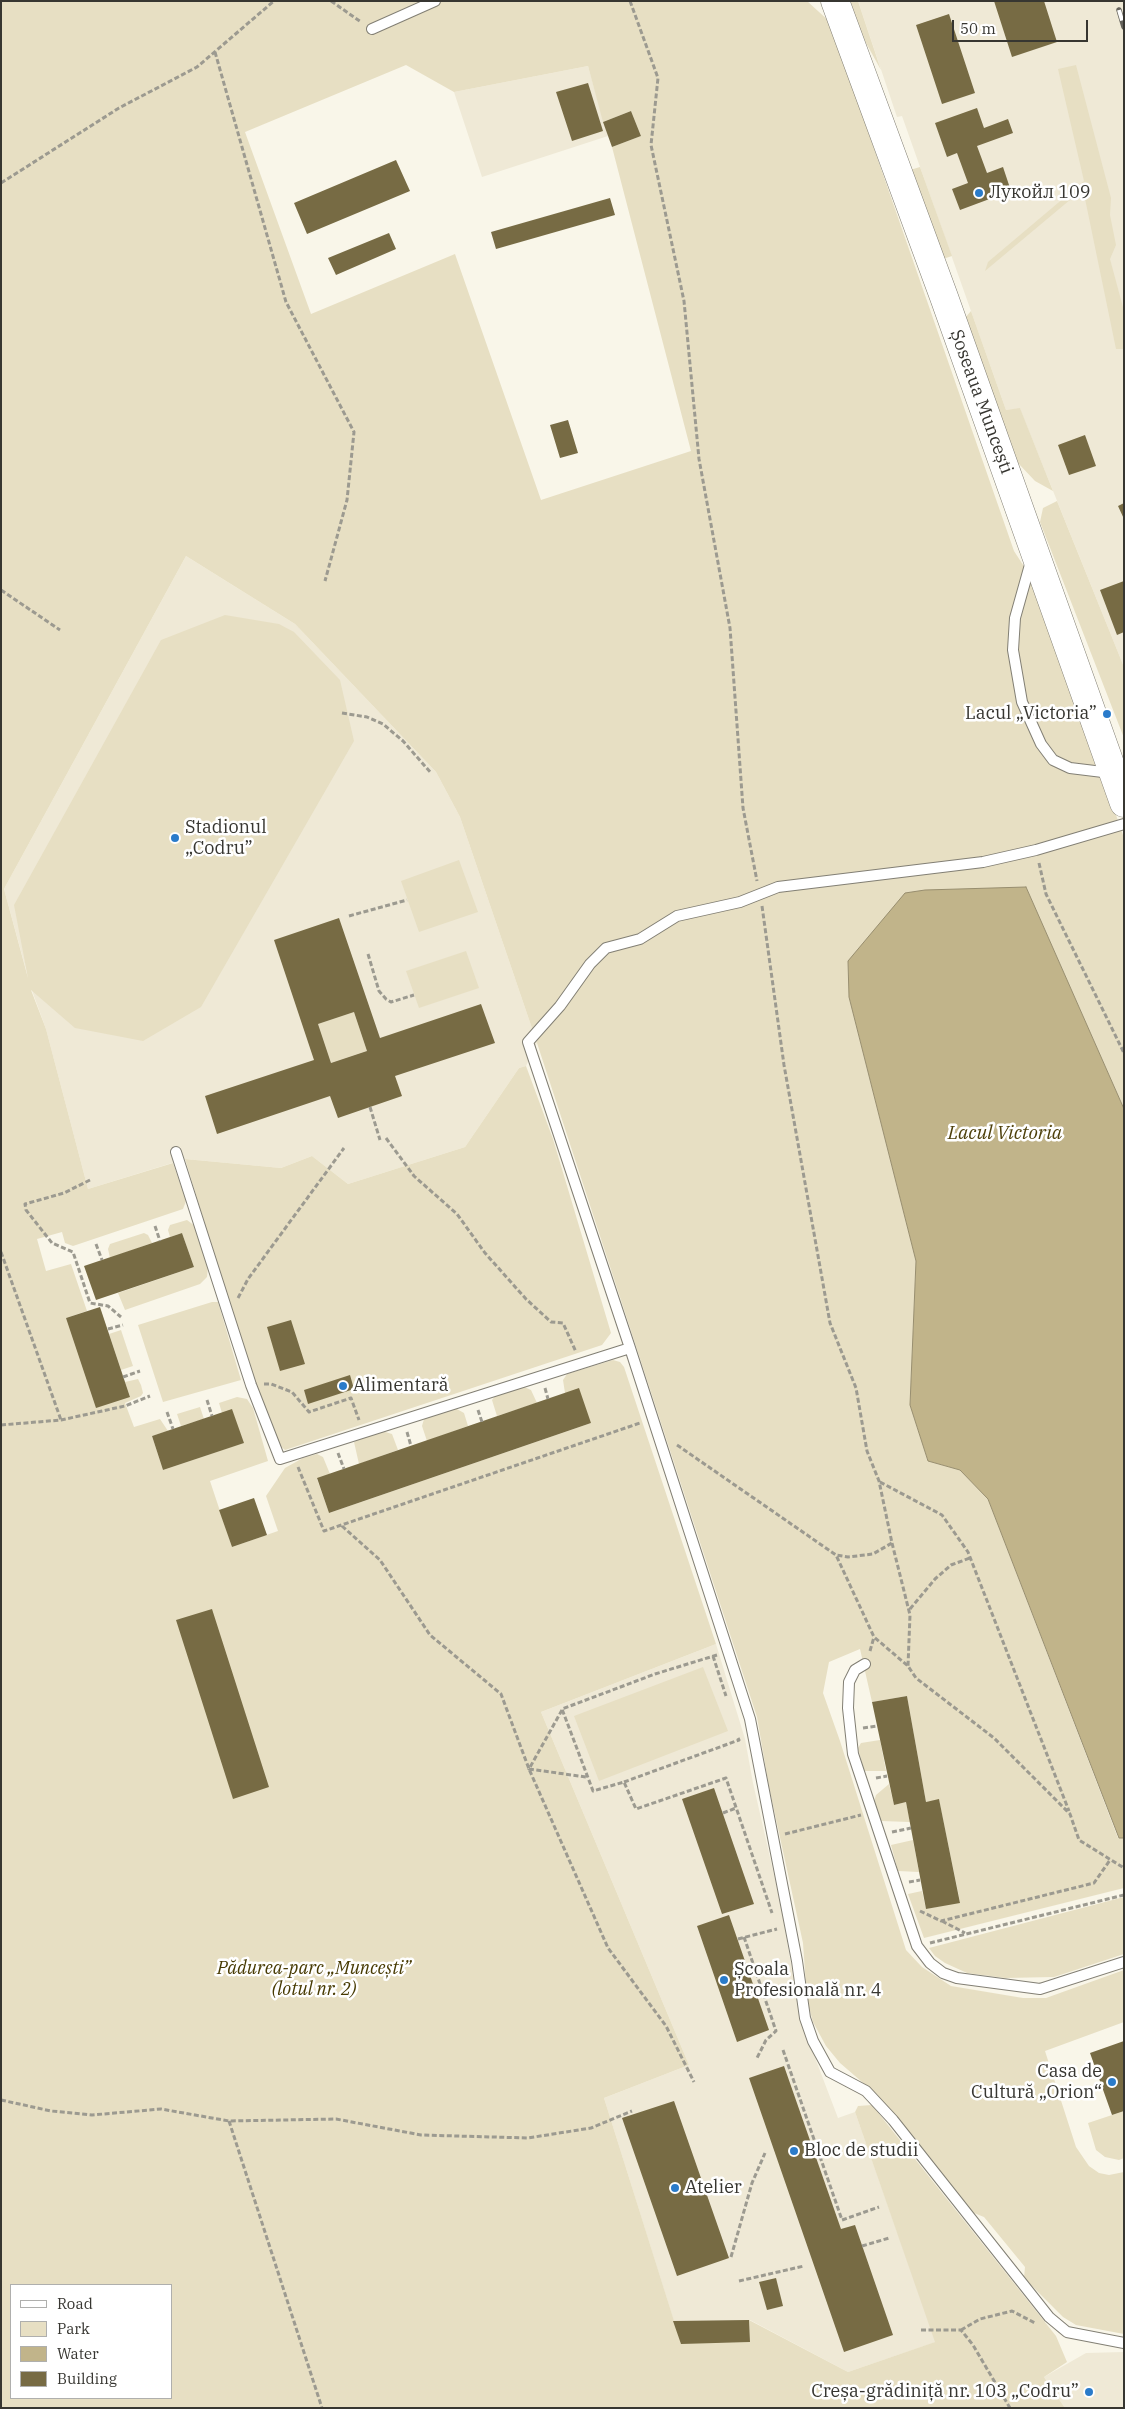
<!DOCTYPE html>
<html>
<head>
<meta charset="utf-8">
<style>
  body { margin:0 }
  #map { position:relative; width:1125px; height:2409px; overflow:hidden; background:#f9f6e9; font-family:"IBM Plex Serif",serif }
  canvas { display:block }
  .frame { position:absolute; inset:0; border:2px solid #373631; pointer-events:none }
  .legend { position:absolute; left:10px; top:2284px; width:162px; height:115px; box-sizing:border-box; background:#fff; border:1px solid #afafad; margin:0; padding:6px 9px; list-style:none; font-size:15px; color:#373631 }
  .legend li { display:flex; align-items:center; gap:10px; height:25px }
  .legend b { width:25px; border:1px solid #afafad }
  .scale { position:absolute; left:952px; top:20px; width:136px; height:22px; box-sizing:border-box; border:2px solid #373631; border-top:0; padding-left:6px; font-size:15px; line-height:18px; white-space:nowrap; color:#373631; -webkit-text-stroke:4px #fff; paint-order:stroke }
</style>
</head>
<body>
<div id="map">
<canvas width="1125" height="2409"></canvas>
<div class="frame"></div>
<ul class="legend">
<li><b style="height:6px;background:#fff"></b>Road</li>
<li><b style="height:14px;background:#e7dfc3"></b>Park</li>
<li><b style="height:14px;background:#c1b48a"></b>Water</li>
<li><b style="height:14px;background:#776b44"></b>Building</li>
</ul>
<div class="scale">50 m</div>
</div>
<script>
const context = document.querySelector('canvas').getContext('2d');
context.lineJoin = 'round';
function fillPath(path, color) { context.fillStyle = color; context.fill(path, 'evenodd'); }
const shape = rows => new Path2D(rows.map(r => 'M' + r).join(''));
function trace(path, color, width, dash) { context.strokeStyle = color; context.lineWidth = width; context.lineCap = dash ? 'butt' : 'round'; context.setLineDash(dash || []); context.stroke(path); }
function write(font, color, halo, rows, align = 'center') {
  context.font = font + ' "IBM Plex Serif",serif'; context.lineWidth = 5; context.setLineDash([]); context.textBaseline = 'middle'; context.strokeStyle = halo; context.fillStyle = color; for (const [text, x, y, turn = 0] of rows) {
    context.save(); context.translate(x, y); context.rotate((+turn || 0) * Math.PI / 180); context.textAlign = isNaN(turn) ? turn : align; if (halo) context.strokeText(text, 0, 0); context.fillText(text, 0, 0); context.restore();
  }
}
fillPath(shape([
  [858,1,1124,1,1124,667,1020,409,1006,410,902,116,897,117],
  [588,66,608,136,482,177,454,92],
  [186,556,295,624,436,772,460,817,537,1043,526,1066,519,1068,465,1147,348,1184,312,1156,281,1168,185,1159,88,1189,46,1029,31,988,4,889],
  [716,1644,745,1739,753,1783,780,1901,801,2021,838,2118,855,2112,936,2342,848,2372,750,2320,750,2342,681,2344,604,2098,689,2065,541,1712],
  [1124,2352,1124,2408,1065,2408,1044,2377,1086,2353]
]), '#efe9d6');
fillPath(shape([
  [1,1,807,1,830,22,1014,551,1036,585,1124,838,1124,1109,1026,887,848,962,849,997,916,1261,910,1405,928,1461,960,1470,988,1499,1118,1838,1124,1838,1124,1888,924,1938,908,1894,922,1891,926,1909,960,1902,939,1800,926,1802,907,1696,872,1702,860,1649,829,1662,823,1693,840,1741,906,1950,922,1967,951,1986,1023,1998,1046,1998,1124,1970,1124,2022,1045,2051,1076,2147,1089,2166,1099,2173,1109,2175,1124,2172,1124,2334,1076,2325,1063,2317,1024,2278,1025,2267,984,2217,969,2211,876,2094,840,2063,826,2046,813,2022,807,2000,803,1943,769,1787,757,1717,537,1043,460,817,436,772,295,624,186,556,4,889,28,978,14,905,161,640,225,615,279,624,294,632,340,680,354,741,201,1007,143,1041,75,1028,31,990,46,1029,88,1189,173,1163,186,1201,183,1209,73,1246,65,1243,62,1232,37,1239,46,1271,71,1264,87,1311,66,1318,130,1397,125,1382,138,1379,141,1385,143,1393,141,1396,125,1403,134,1427,160,1419,168,1431,152,1436,163,1470,243,1443,232,1410,222,1413,219,1403,237,1397,247,1399,253,1408,268,1461,210,1481,232,1547,278,1531,266,1496,285,1468,303,1458,317,1454,323,1457,330,1474,317,1479,329,1513,591,1423,565,1393,563,1380,567,1374,613,1360,620,1362,624,1367,716,1644,541,1712,689,2065,604,2098,681,2343,750,2342,749,2320,848,2372,935,2342,855,2112,858,2106,872,2105,1056,2336,1067,2362,1044,2377,1065,2408,1,2408],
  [406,65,454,92,588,66,603,122,631,111,641,136,612,147,691,451,541,500,455,254,311,314,245,132],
  [11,2285,171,2285,171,2398,11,2398],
  [849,1,858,1,881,70,861,34],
  [1076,65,1111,198,1110,215,1116,245,1110,259,1124,311,1124,349,1116,349,1083,189,985,271,988,262,1084,181,1058,69],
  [920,167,952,256,943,259,910,170],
  [971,311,1006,410,1020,408,1053,491,1035,481,1018,463,964,319],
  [1057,501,1124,667,1124,738,1040,522,1043,508],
  [459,860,478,912,419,932,401,881],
  [466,951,479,988,419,1008,406,971],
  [354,1012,367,1051,331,1063,318,1024],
  [526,1066,553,1139,611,1333,602,1345,285,1450,278,1444,246,1359,185,1159,281,1168,312,1156,348,1184,465,1147,519,1068],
  [187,1220,195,1226,208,1267,207,1277,200,1284,125,1310,118,1293,194,1267,182,1233,170,1237,168,1230,170,1225],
  [144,1233,148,1235,152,1243,110,1258,108,1249,110,1244],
  [212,1302,218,1302,241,1380,163,1402,138,1325],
  [121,1330,133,1366,121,1370,109,1334],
  [522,1386,531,1390,537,1403,497,1416,492,1400,495,1396],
  [200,1407,204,1419,181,1426,177,1414],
  [455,1408,464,1413,468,1426,427,1441,422,1426,424,1419,429,1416],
  [382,1431,392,1434,398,1450,359,1464,354,1442,357,1440],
  [703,1667,728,1731,599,1781,574,1716],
  [880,1740,886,1771,864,1771,858,1748,861,1743],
  [889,1784,894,1805,906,1802,910,1822,881,1821,874,1801,876,1795],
  [913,1840,919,1872,898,1871,891,1845],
  [1124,1897,1124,1954,1054,1977,1005,1978,967,1973,945,1963,935,1956,929,1948],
  [1124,2111,1124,2158,1119,2160,1105,2157,1096,2150,1088,2123]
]), '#e7dfc3');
const water = shape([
  [1026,887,1124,1109,1124,1838,1119,1838,988,1499,960,1470,928,1461,910,1405,916,1261,849,997,848,961,905,893,925,890,1026,887]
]);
fillPath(water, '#c1b48a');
trace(water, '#988e6f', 1);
fillPath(shape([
  [994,1,1044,1,1057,42,1012,57],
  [949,14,975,93,942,104,916,25],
  [588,83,603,131,572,141,556,92],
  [977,108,984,128,1008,119,1013,133,977,146,987,173,1003,167,1011,191,960,210,952,189,968,183,957,153,947,157,935,123],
  [631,111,641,136,612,147,603,122],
  [396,160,410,191,307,234,294,203],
  [610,198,615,215,496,249,491,232],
  [389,233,396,249,336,275,328,258],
  [568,420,578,453,560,458,550,425],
  [1085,435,1096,466,1069,475,1058,445],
  [1124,503,1124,519,1118,506],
  [1124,581,1124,632,1117,635,1100,590],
  [339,918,380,1038,481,1004,495,1043,395,1076,402,1096,338,1118,330,1096,217,1134,205,1096,314,1060,274,940],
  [354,1012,367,1051,331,1063,318,1024],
  [182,1233,194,1267,96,1300,84,1266],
  [100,1307,130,1397,96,1408,66,1318],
  [291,1320,305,1364,280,1371,267,1327],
  [350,1375,354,1389,308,1404,304,1390],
  [579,1388,591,1423,329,1513,317,1478],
  [232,1409,244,1443,163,1470,152,1436],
  [254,1498,267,1535,232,1547,219,1510],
  [212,1609,269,1787,233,1799,176,1620],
  [907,1696,926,1802,939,1799,960,1903,926,1909,906,1802,894,1805,872,1702],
  [714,1788,754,1904,722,1914,682,1799],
  [729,1915,769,2030,737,2042,697,1926],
  [1124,2041,1124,2111,1112,2115,1090,2053],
  [784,2066,841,2229,855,2225,893,2335,844,2352,749,2078],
  [674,2101,729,2258,677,2276,622,2118],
  [776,2278,783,2306,767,2310,759,2282],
  [749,2320,750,2342,681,2344,673,2321]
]), '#776b44');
const lane = shape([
  [372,29,435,1],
  [1031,561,1015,618,1013,650,1022,702,1041,744,1053,760,1070,768,1111,773],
  [1124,824,1036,850,983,862,778,887,740,902,677,916,640,939,606,948,590,964,560,1006,528,1042,630,1348,750,1719,797,1961,805,2018,813,2041,830,2072,866,2091,893,2120,1049,2317,1067,2332,1124,2343],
  [176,1152,251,1385,280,1459,630,1348],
  [865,1664,855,1670,849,1682,848,1708,853,1754,917,1946,930,1963,943,1973,957,1978,1040,1989,1124,1962]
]);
const primary = shape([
  [835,1,944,297,1124,803]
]);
trace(lane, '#827f74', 12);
trace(primary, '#827f74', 29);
trace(shape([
  [331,1,361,22],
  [630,1,658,78,651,145,684,301,699,459,730,628,743,808,757,881],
  [215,52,286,302,354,432,347,500,325,581],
  [1,183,119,108,197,67,274,1],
  [1,590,60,630],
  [342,713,367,717,383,724,403,741,431,773],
  [1039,863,1046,894,1124,1053],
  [762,906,784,1065,830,1323,856,1388,867,1451,879,1481,892,1543,873,1554,848,1557,836,1555],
  [349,916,407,900],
  [368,954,379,991,386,999,391,1002,414,995],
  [370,1107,380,1140],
  [386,1138,414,1176,457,1214,485,1253,526,1299,551,1322,563,1323,576,1352],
  [90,1180,64,1193,25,1204,26,1210,52,1243,73,1252,90,1303,108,1306,121,1317],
  [155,1226,160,1241],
  [96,1244,102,1260],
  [1,1252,61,1420],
  [238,1298,248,1279,344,1148],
  [108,1329,123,1325],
  [123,1377,140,1371],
  [264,1384,271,1384,292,1392,309,1412,351,1398,359,1420],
  [545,1388,548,1399],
  [207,1400,212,1416],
  [478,1410,482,1422],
  [167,1412,173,1429],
  [1,1425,61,1420,125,1406,150,1396],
  [407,1432,411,1446],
  [677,1445,836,1555,874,1637,908,1666,916,1678,994,1738,1070,1814,1079,1840,1124,1868],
  [338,1453,344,1469],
  [298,1467,324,1531,640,1423],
  [880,1482,942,1515,968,1552,1069,1811],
  [342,1526,380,1560,430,1635,501,1694,529,1769,608,1948,666,2026,694,2082],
  [892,1543,910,1615,908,1666],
  [910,1609,935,1579,951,1565,970,1558],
  [870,1651,874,1637],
  [717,1655,655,1674,562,1709,593,1791,624,1782,636,1809,726,1778,772,1913],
  [713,1656,726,1696],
  [562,1710,529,1769,586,1777],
  [863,1728,877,1726],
  [876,1778,887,1776],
  [624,1782,739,1740,738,1738],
  [723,1813,736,1808],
  [892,1832,911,1828],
  [785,1834,861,1815],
  [909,1882,920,1880],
  [920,1911,941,1921,1094,1883,1110,1860],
  [942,1921,965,1933],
  [744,1937,776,2031,766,2040,757,2058],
  [738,1939,777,1929],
  [930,1943,1124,1895],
  [783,2050,842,2220,879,2207],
  [1,2100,51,2111,92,2115,161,2109,229,2121,336,2119,421,2135,528,2138,591,2128,632,2111],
  [229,2121,322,2408],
  [862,2246,889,2238],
  [731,2257,752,2183,765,2153],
  [739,2281,804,2266],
  [921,2330,961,2330,973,2345,1010,2408],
  [961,2330,980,2319,1012,2311,1035,2323]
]), '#9c9a90', 3, [5, 2.5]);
trace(lane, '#fff', 10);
trace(primary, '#fff', 28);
const rail = shape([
  [1119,10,1124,27]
]);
trace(rail, '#65635c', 5.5);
trace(rail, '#fff', 4, [11]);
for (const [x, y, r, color] of [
  [979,193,5,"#2a7bca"],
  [1107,714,5,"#2a7bca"],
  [175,838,5,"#2a7bca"],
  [343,1386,5,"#2a7bca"],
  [724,1980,5,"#2a7bca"],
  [1112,2082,5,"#2a7bca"],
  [794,2151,5,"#2a7bca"],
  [675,2188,5,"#2a7bca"],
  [1089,2392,5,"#2a7bca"]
]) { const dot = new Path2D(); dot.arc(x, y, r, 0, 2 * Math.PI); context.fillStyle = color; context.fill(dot); trace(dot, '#fff', 2); }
write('18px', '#373631', '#fff', [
  ["Лукойл 109",989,193],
  ["Lacul „Victoria”",1097,714,"right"],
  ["Stadionul",185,828],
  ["„Codru”",185,849],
  ["Alimentară",353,1386],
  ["Școala",734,1970],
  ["Profesională nr. 4",734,1991],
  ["Casa de",1102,2072,"right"],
  ["Cultură „Orion“",1102,2093,"right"],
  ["Bloc de studii",804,2151],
  ["Atelier",685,2188],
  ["Creșa-grădiniță nr. 103 „Codru”",1079,2392,"right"]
], 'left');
write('18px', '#373631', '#fff', [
  ["Șoseaua Muncești",981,402,70]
]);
write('italic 18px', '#473a02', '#fff', [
  ["Pădurea-parc „Muncești”",314,1969],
  ["(lotul nr. 2)",314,1990]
]);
write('italic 19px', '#4e400b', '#fff', [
  ["Lacul Victoria",1005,1134]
]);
</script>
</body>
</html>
